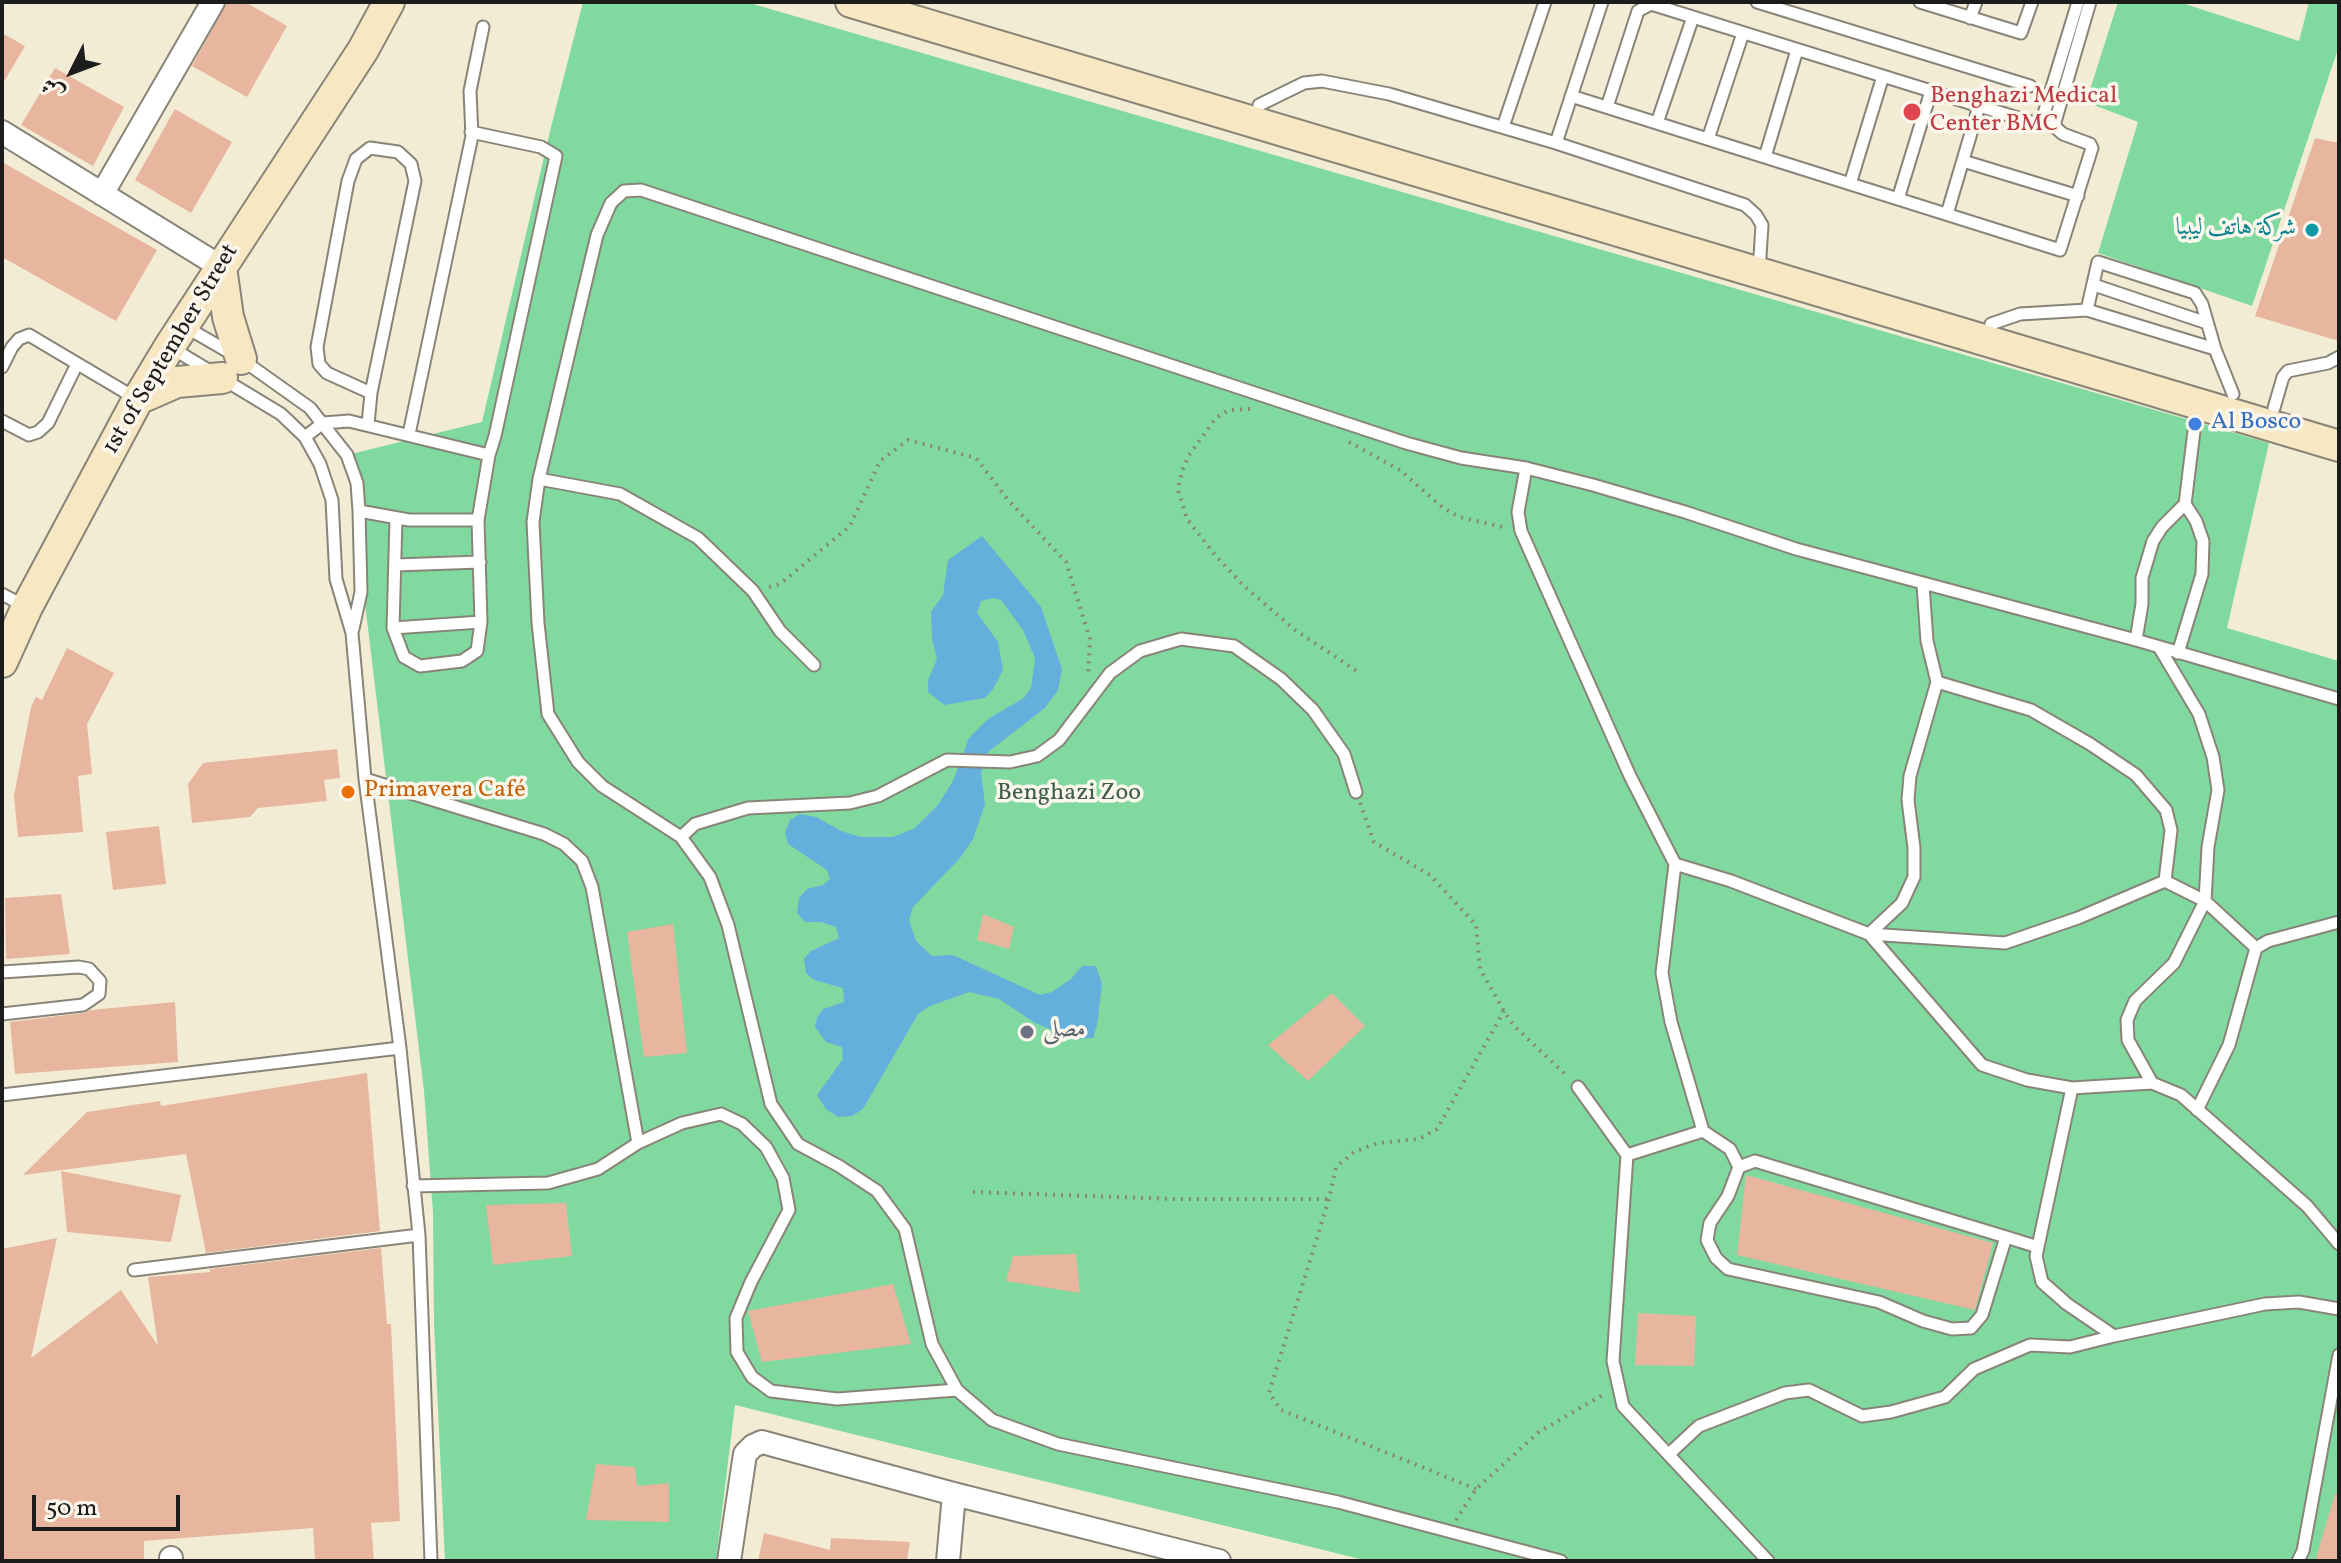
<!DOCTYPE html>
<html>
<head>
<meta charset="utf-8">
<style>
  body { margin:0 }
  #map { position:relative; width:2341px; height:1563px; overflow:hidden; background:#f3ecd5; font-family:Vollkorn,Amiri,serif }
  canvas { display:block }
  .frame { position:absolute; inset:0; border:4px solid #1c1c1c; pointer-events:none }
  .north { position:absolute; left:32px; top:32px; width:80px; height:80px; -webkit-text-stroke:6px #fbf7ec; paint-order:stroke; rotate:228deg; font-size:22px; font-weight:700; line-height:32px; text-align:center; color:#1c1c1c }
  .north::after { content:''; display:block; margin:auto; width:28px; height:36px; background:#1c1c1c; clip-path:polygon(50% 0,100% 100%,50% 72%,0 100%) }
  .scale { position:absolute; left:32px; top:1495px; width:148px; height:36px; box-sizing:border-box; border:4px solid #1c1c1c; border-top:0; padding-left:10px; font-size:24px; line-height:28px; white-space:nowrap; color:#1c1c1c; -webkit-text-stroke:6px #fbf7ec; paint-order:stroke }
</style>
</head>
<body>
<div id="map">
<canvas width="2341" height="1563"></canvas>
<div class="frame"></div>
<div class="north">ش</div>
<div class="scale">50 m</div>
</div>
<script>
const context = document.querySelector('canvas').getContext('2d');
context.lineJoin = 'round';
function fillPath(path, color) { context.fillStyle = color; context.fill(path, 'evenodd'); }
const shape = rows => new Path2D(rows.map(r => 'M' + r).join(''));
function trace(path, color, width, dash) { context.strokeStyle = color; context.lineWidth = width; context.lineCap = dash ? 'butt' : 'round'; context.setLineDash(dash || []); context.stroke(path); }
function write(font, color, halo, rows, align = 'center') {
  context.font = font + ' Vollkorn,Amiri,serif'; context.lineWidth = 7; context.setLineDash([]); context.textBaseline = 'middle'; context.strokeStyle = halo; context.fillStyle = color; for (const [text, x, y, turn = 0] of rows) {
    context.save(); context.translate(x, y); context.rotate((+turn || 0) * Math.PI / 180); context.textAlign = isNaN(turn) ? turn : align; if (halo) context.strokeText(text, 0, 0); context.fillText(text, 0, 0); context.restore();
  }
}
fillPath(shape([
  [583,2,746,2,2269,443,2227,628,2339,661,2339,1561,1368,1561,735,1405,716,1561,445,1561,434,1323,433,1213,424,1091,347,455,482,422,551,127],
  [2118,2,2179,2,2299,41,2309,2,2339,2,2339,46,2252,306,2098,253,2138,122,2086,102]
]), '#80daa0');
fillPath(shape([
  [982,536,1041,607,1062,669,1058,690,1045,708,988,752,981,774,985,804,973,839,960,858,913,907,909,920,916,941,932,956,953,955,1040,995,1052,992,1071,979,1082,966,1096,966,1102,984,1097,1025,1093,1038,1076,1039,1035,1023,999,999,969,992,930,1006,918,1014,863,1109,852,1116,838,1117,826,1109,817,1095,843,1059,842,1047,826,1042,815,1027,817,1018,823,1009,844,1002,843,988,814,980,806,973,804,959,811,951,839,938,836,927,821,922,805,922,797,913,799,898,807,889,823,885,830,879,827,870,788,844,785,832,790,820,800,814,816,817,841,831,861,837,893,837,915,828,938,805,953,781,969,738,988,719,1024,698,1031,688,1035,658,1023,630,1001,600,993,598,981,601,977,613,998,642,1003,670,993,689,985,698,944,705,928,692,928,680,937,659,932,640,931,612,943,595,948,560]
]), '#65afdd');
fillPath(shape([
  [227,2,245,2,287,26,247,97,192,66],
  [2,33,25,46,2,85],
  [55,68,124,107,93,166,21,125],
  [175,109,232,142,191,213,135,180],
  [2315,138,2339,143,2339,341,2255,316],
  [2,162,157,250,116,321,2,257],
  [67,648,114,673,87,724,92,774,78,776,83,832,18,837,14,796,31,707,36,697,42,700],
  [337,749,340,778,324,780,327,801,258,808,250,817,192,823,188,784,203,763],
  [159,826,166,884,113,890,106,832],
  [61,894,70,954,6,959,5,898],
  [983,914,1014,927,1009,949,977,940],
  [673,924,687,1053,644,1057,627,932],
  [1332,993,1365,1026,1308,1081,1268,1045],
  [175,1002,178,1062,15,1074,10,1022,84,1013,91,1010],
  [367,1073,380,1231,206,1253,186,1154,23,1175,87,1112,160,1101,161,1106],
  [61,1171,181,1195,171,1242,67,1232],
  [1746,1175,1993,1243,1975,1310,1737,1255],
  [566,1203,572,1256,493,1265,486,1205],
  [57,1238,31,1358,121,1290,158,1346,148,1277,210,1272,210,1269,381,1248,387,1324,391,1324,400,1521,371,1523,374,1561,315,1561,313,1528,144,1541,144,1561,2,1561,2,1249],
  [1076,1254,1080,1293,1006,1281,1013,1256],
  [893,1284,911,1344,762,1362,748,1311],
  [1638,1313,1696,1316,1694,1366,1635,1365],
  [596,1464,635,1467,637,1486,669,1483,669,1522,586,1520],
  [2335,1494,2339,1494,2339,1561,2315,1561],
  [764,1533,830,1550,831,1538,910,1542,907,1561,758,1561]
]), '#e8b59e');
const lane = shape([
  [1757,2,2030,86],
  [1920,2,2021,33,2032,2],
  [1970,18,1976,2],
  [1571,96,2060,250,2092,148,2090,144,2063,134,2056,128,2055,122,2090,2],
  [1259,105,1304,83,1322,81,1389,94,1556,143,1745,205,1756,215,1762,225,1759,272],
  [1607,107,1638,11,1651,4,2034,123,2043,117,2078,2],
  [1657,123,1693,17],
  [1503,127,1545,2],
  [1708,139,1743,33],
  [1556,143,1602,2],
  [1765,157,1797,50],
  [1963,161,2078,196],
  [1850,184,1883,76],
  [1898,199,1931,91],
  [1947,214,1979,106],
  [2094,285,2207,323],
  [2087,310,2098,262,2195,293,2202,304,2215,349],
  [1991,324,2020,314,2087,310,2215,349,2233,394],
  [184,326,241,359,310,408,347,455,357,483,359,511,361,592,353,629],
  [170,347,281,414,305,437,320,464,332,500,336,579,352,633,365,779,400,1048,419,1235,431,1561],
  [2,367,12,347,19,339,29,335,137,399],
  [2274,408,2283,377,2288,371,2328,363,2339,357],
  [2,421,29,435,38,432,48,423,77,364],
  [368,424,371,393,415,181,411,164,398,152,370,148,356,159,348,181,317,347,319,364,327,373,371,393],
  [409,434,472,136,470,91,483,27],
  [305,437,323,423,349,421,489,455,495,436,556,156,541,147,471,132],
  [1526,468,1518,512,1521,531,1630,776,1675,864],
  [539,479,620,494,698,538,753,591,780,631,814,665],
  [359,511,409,520,478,520],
  [396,518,393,628,404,657,420,666,462,661,477,651,481,622,478,520,489,455],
  [396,565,480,562],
  [1923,585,1927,641,1937,682],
  [2,594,26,607],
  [393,628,481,622],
  [2136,640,2142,604,2142,578,2153,541,2162,527,2185,504,2197,407],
  [2178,653,2202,574,2203,541,2196,521,2185,504],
  [365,779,544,834,564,844,582,861,592,887,638,1143],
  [681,837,695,824,748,808,850,803,878,796,947,760,1010,762,1037,756,1059,740,1110,673,1140,651,1181,639,1234,646,1281,679,1313,710,1344,754,1356,792],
  [2165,881,2205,901,2256,948],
  [2,972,79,967,89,969,100,981,99,994,83,1005,2,1014],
  [2152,1083,2128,1040,2127,1020,2135,1001,2174,963,2205,901,2208,847,2218,790,2213,757,2199,714,2159,647],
  [1578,1087,1627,1155,1613,1361,1623,1406,1768,1561],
  [2,1095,400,1048],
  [2197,1110,2229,1045,2256,948,2268,941,2339,922],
  [1703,1131,1730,1149,1739,1167],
  [1627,1155,1703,1131,1671,1022,1662,973,1675,864,1731,881,1869,934,2005,943,2078,918,2165,881,2171,830,2166,810,2136,775,2090,744,2031,710,1937,682,1910,776,1908,800,1914,848,1914,877,1902,903,1869,934,1982,1065,2027,1080,2072,1088],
  [413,1186,548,1183,598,1169,638,1143,682,1123,721,1114,742,1124,766,1147,783,1178,789,1210,751,1282,736,1318,737,1352,752,1377,771,1391,837,1399,957,1390],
  [2006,1237,1982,1315,1971,1328,1952,1329,1923,1321,1879,1302,1728,1269,1716,1258,1707,1240,1710,1223,1728,1196,1739,1167,1755,1161,2006,1237,2038,1247],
  [2339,1244,2307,1206,2181,1095,2152,1083,2072,1088,2036,1256,2042,1282,2067,1304,2114,1336,2265,1304,2299,1302,2339,1309],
  [134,1270,419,1235],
  [1669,1454,1699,1426,1785,1393,1809,1390,1862,1416,1891,1412,1945,1397,1974,1369,2030,1345,2070,1347,2114,1336],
  [1561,1561,1338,1502,1058,1444,992,1420,957,1390,932,1344,905,1229,877,1191,839,1166,798,1144,771,1104,728,925,710,877,681,837,602,786,578,762,548,714,538,623,533,522,539,479,597,235,611,203,624,191,641,190,1406,443,1461,458,1526,468,1593,485,1685,512,1796,549,2136,640,2339,699],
  [2298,1561,2303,1551,2339,1355]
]);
const street = shape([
  [2,132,221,267],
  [102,194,213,2],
  [171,1558,171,1561],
  [729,1561,745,1454,753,1446,762,1442,954,1494,1219,1561],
  [948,1561,954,1494]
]);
const secondary = shape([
  [851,2,2339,446],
  [221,267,228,317,241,359],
  [138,399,177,382,222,378],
  [2,662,27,607,138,399,170,346,363,50,389,2]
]);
trace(lane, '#888478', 15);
trace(street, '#888478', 26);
trace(secondary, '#888478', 34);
trace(shape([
  [1250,409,1229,410,1216,418,1189,455,1182,471,1178,490,1187,519,1215,555,1245,587,1295,630,1360,673],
  [1349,442,1400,470,1442,507,1459,517,1507,528],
  [769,587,780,584,850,526,880,461,908,440,976,458,1008,500,1066,562,1090,639,1088,676],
  [1360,803,1374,842,1430,875,1476,925,1480,969,1504,1011,1513,1025,1568,1077],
  [973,1192,1174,1199,1329,1199],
  [1476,1489,1281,1410,1269,1393,1329,1199,1336,1167,1354,1152,1378,1143,1419,1139,1437,1129,1504,1011],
  [1456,1520,1476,1489,1539,1432,1606,1393]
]), '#888478', 4, [2, 6]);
trace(lane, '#fff', 11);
trace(street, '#fff', 22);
trace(secondary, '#f7e8c3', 30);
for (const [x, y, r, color] of [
  [1912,112,10,"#e0444e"],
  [2312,230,8,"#0f9aa8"],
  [2195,424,8,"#3f7fe0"],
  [348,792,8,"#e8710a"],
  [1027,1032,8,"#6b7280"]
]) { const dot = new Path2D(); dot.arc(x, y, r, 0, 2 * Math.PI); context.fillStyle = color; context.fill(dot); trace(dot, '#fbf7ec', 3); }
write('24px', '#be3a42', '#fbf7ec', [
  ["Benghazi Medical",1930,98],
  ["Center BMC",1930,126]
], 'left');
write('24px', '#0d838f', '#fbf7ec', [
  ["شركة هاتف ليبيا",2296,230]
], 'right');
write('24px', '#1c1c1c', '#fbf7ec', [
  ["1st of September Street",172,350,-59]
]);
write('24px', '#366cbe', '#fbf7ec', [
  ["Al Bosco",2211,424]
], 'left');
write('24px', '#c56008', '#fbf7ec', [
  ["Primavera Café",364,792]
], 'left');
write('24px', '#3f5e4a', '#fbf7ec', [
  ["Benghazi Zoo",1069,795]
]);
write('24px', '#5b616d', '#fbf7ec', [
  ["مصلى",1043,1032]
], 'left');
</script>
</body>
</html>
